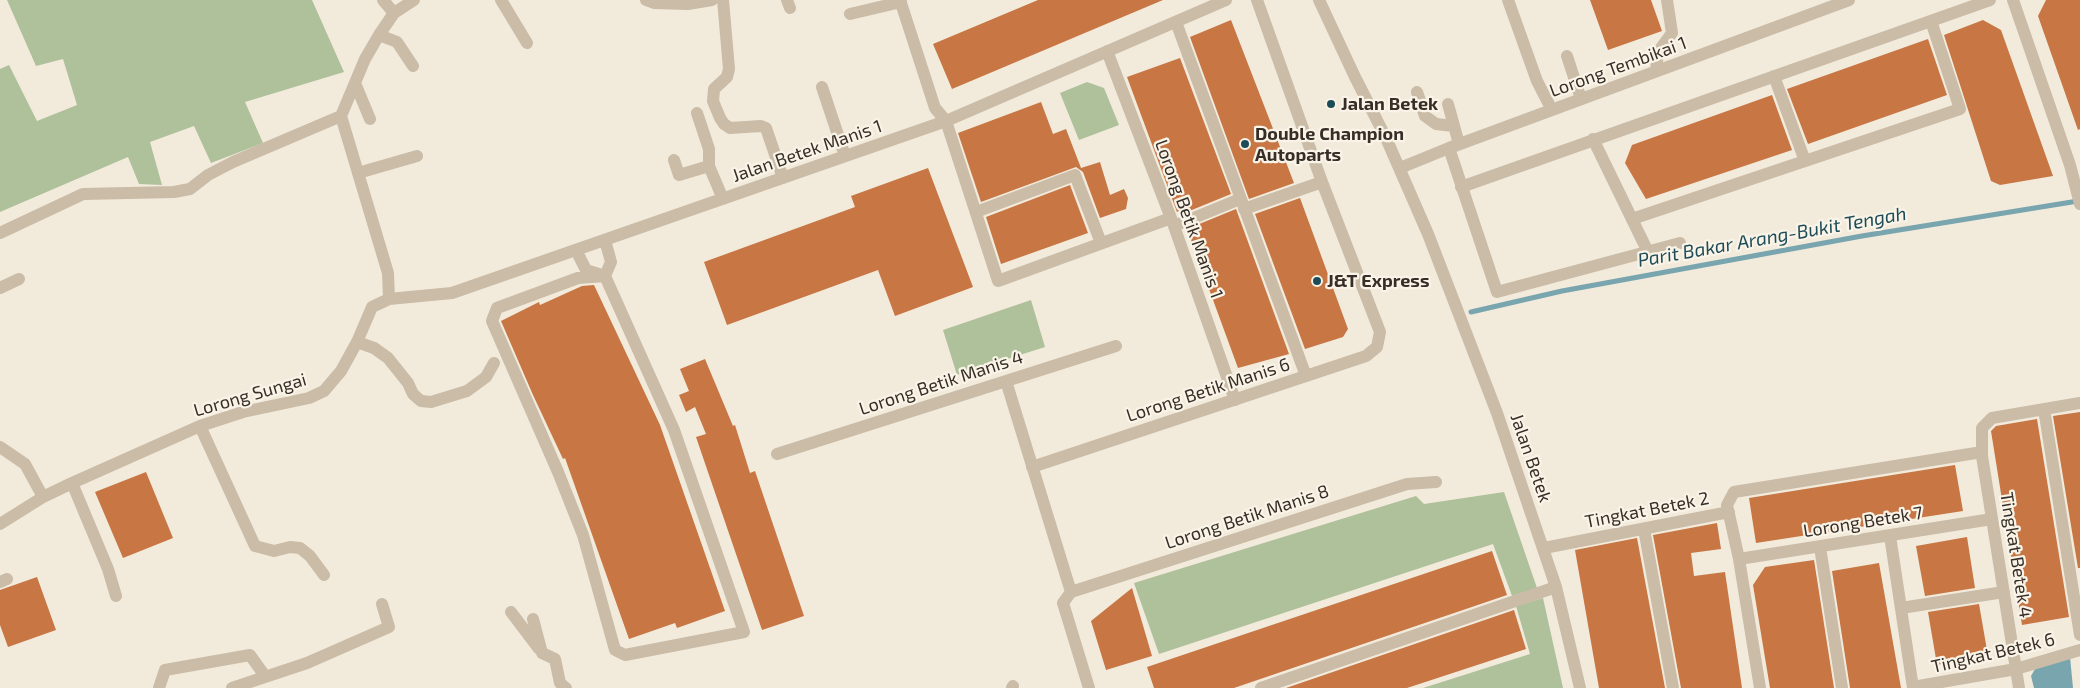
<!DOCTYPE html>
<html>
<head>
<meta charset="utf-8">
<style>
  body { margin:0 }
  canvas { display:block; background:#f2eadb }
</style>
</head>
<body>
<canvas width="2080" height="688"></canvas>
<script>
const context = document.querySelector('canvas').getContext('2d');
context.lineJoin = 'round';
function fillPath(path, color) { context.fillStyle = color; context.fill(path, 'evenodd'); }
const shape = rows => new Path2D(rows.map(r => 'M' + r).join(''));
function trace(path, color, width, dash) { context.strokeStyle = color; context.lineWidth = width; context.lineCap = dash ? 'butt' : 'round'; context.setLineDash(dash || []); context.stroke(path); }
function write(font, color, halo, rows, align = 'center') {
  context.font = font + ' "Exo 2",sans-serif'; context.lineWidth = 4.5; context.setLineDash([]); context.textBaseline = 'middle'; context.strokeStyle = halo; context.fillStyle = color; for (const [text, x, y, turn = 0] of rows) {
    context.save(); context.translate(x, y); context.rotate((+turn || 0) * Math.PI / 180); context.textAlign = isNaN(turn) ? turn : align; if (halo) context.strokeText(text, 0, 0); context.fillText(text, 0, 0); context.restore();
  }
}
fillPath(shape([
  [7,0,312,0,344,72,245,102,263,143,211,163,194,126,150,142,162,185,139,184,128,157,0,212,0,69,9,65,37,121,77,105,63,59,36,66],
  [1087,82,1104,88,1119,125,1079,140,1060,93],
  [1031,300,1045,347,957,375,943,330],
  [1504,492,1537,588,1512,596,1493,544,1159,654,1134,583,1416,496,1424,504],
  [1543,598,1563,688,1423,688,1530,654,1516,606]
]), '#afc19b');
fillPath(shape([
  [2070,657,2073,688,2034,688,2031,676,2039,662]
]), '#79a5af');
trace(shape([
  [1471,312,1562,291,1862,236,2078,201]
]), '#79a5af', 5);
fillPath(shape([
  [1038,0,1163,0,952,89,933,44],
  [1590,0,1651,0,1662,31,1608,50],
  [2046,0,2080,0,2080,129,2078,130,2038,16],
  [1231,20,1294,183,1249,199,1190,37],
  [1983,20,2001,30,2053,176,2000,185,1991,181,1944,35],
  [1928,39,1947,95,1808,144,1787,89],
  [1180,58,1231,194,1182,214,1181,210,1177,212,1127,77],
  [1772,95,1792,150,1646,199,1625,163,1632,145],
  [1041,102,1053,134,1066,129,1081,168,1100,162,1110,195,1124,189,1128,198,1126,209,1100,218,1083,172,1076,167,981,202,958,133],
  [928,168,973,287,895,316,878,270,727,325,704,262,855,207,851,196],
  [1070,185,1088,233,1001,264,986,217],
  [1300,198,1348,329,1343,337,1305,349,1255,214],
  [1236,209,1289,354,1238,368,1187,229],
  [594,285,660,425,725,611,677,628,675,623,629,639,565,458,563,459,533,395,501,321,539,302,540,305,582,286],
  [705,359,733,426,735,425,750,473,755,471,804,616,762,630,696,437,706,434,695,407,686,412,679,395,689,391,680,369],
  [2080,412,2080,568,2078,568,2053,416],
  [2037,419,2069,617,2022,625,1991,431,1996,426],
  [1955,465,1963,511,1756,543,1749,498],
  [146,472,173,538,123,558,95,492],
  [1717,523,1721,549,1691,553,1694,576,1725,572,1742,688,1681,688,1653,535],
  [1967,537,1975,588,1925,596,1916,546],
  [1637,538,1665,688,1599,688,1575,550],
  [1492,551,1507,595,1234,688,1154,688,1147,667],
  [1814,560,1834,688,1770,688,1753,585,1765,567],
  [1879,563,1901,688,1850,688,1832,571],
  [37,577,56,630,8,647,0,625,0,590],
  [1132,588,1152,656,1106,670,1091,621],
  [1979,604,1988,656,1937,665,1928,612],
  [1514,610,1526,649,1407,688,1286,688]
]), '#c77644');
trace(shape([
  [383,0,394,13],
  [501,0,527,43],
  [646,0,654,3,688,4,712,0],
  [723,0,729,69,727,77,714,89,713,101,720,118,724,124,730,128,761,126,766,128,783,178],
  [787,0,790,8],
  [900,0,935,108,946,121,998,281,1171,218],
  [1319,0,1355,77,1386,138,1428,234,1497,413,1556,587,1580,688],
  [1508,0,1537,81,1552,110],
  [2013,0,2070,165,2080,204],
  [850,14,901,2],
  [1176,22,1306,376],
  [379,35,397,42,413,66],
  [1107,51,1174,226,1235,400],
  [1567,56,1581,99],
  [1656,71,1658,52,1672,33,1667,0],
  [1774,76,1805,161],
  [355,83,370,119],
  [822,87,845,156],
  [1417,92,1425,116,1436,124,1454,126],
  [1448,104,1459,144],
  [697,113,709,149,709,166,723,199],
  [1593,139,1648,252],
  [1449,148,1497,292,1680,243],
  [674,160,679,175,709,166],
  [1400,168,1449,148,1849,0],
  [358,173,417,156],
  [1461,187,1990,0],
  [1244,209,1322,182],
  [976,212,1075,175,1101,243],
  [1632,219,1960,109,1931,21],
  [1174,226,1240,199],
  [0,233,83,194,174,192,190,189,208,175,233,162,341,116],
  [576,250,586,270,605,276,611,262,605,240],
  [605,276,674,430,744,632,625,655,615,650,583,535,558,472,492,321,497,308,578,278,605,276],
  [0,288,19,279],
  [389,299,452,293,946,121,1226,0],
  [357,342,374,348,388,358,408,383,413,394,421,401,431,402,467,391,486,377,494,363],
  [1006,381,1071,592],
  [2044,409,2080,635],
  [200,426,255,546,274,551,290,547,300,548,310,556,324,575],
  [0,447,25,464,43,497],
  [777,454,1116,346],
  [1032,467,1366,356,1377,347,1380,332,1322,182,1257,0],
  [72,483,108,569,116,596],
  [0,524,43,497,72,483,200,426,243,412,309,398,324,391,341,371,357,342,372,307,389,299,388,273,341,116,365,59,379,35,394,13,414,0],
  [1644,529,1673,688],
  [1890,536,1913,688],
  [1820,547,1842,688],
  [1544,548,1729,512],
  [1739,559,1992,519],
  [0,582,7,579],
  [1071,592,1407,484,1436,482],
  [1071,592,1063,603,1089,688],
  [1901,608,2004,592],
  [511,612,539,649],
  [533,619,542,653,555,659,560,683,566,688],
  [1913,687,2016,669,2080,650],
  [159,688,165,670,250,655,265,676],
  [232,688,307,663,389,627,382,604],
  [1012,688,1013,686],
  [1261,688,1556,587],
  [1760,688,1739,559,1727,505,1734,492,1982,452],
  [2019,688,1982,456,1982,428,1992,418,2080,403]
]), '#cabca7', 12);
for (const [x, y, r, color] of [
  [1331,104,5,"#1d4c58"],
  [1245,144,5,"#1d4c58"],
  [1317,281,5,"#1d4c58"]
]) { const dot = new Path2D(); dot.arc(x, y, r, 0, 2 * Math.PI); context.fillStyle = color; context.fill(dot); trace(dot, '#f9f4e7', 2); }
write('18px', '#362e27', '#f9f4e7', [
  ["Lorong Tembikai 1",1618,67,-20],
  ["Jalan Betek Manis 1",807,151,-19],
  ["Lorong Betik Manis 1",1189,219,70],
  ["Lorong Betik Manis 4",941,383,-18],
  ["Lorong Betik Manis 6",1208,390,-18],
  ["Lorong Sungai",250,395,-16],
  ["Jalan Betek",1531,458,71],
  ["Tingkat Betek 2",1647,510,-11],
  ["Lorong Betik Manis 8",1247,517,-18],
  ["Lorong Betek 7",1863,522,-9],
  ["Tingkat Betek 4",2016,555,81],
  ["Tingkat Betek 6",1993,653,-13]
]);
write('bold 18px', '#362e27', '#f9f4e7', [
  ["Jalan Betek",1341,104],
  ["Double Champion",1255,134],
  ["Autoparts",1255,155],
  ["J&T Express",1327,281]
], 'left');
write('italic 19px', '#1d4c58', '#f9f4e7', [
  ["Parit Bakar Arang-Bukit Tengah",1772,237,-10]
]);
</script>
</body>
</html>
